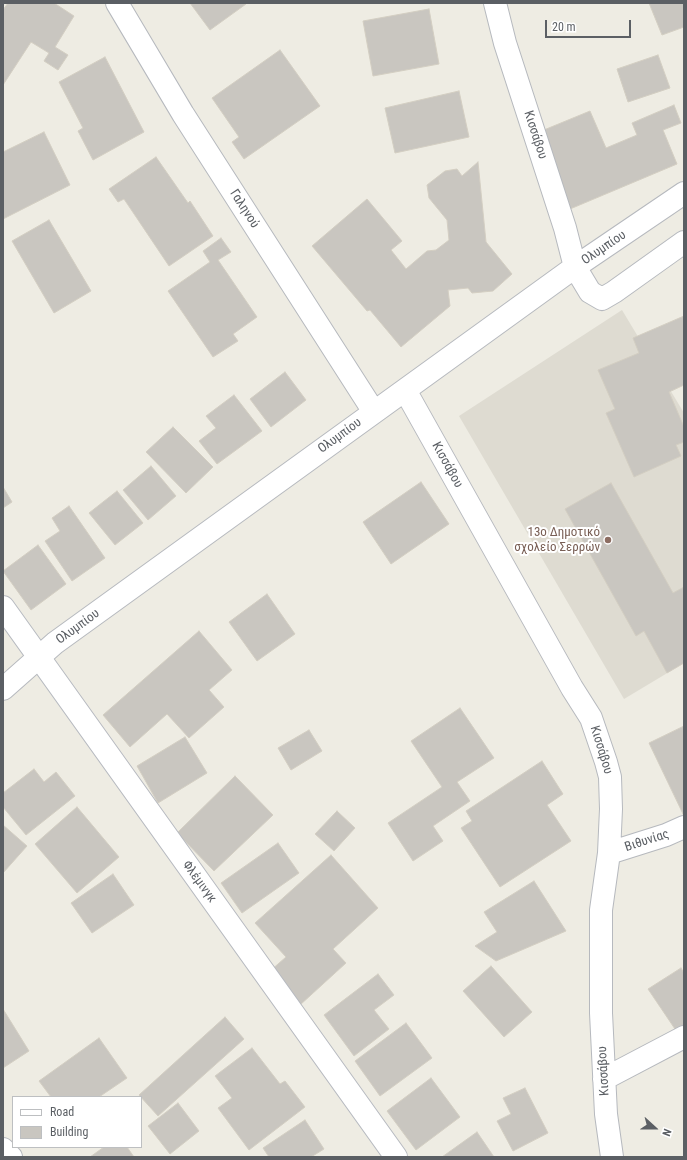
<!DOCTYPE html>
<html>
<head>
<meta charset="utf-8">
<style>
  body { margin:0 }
  #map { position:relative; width:687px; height:1160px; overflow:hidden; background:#eeece3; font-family:"Roboto Condensed",sans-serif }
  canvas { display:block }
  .frame { position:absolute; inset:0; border:4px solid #5b5f64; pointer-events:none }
  .legend { position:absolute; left:12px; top:1096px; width:130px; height:52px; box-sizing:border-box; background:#fff; border:1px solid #bdbfc1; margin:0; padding:5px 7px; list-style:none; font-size:12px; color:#5b5f64 }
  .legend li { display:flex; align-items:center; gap:8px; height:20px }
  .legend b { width:20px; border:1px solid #bdbfc1 }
  .north { position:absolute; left:635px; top:1108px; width:40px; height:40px; -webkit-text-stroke:3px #fff; paint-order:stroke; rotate:111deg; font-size:11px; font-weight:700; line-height:16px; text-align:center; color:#5b5f64 }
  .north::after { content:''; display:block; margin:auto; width:14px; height:18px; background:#5b5f64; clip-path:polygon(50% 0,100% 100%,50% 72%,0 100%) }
  .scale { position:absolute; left:545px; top:20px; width:86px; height:18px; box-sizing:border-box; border:2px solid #5b5f64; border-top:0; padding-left:5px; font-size:12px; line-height:14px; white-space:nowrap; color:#5b5f64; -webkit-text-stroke:3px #fff; paint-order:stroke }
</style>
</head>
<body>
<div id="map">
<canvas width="687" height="1160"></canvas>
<div class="frame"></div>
<ul class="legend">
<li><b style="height:5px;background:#fff"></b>Road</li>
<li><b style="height:11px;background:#c9c6c0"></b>Building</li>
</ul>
<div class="north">N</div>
<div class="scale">20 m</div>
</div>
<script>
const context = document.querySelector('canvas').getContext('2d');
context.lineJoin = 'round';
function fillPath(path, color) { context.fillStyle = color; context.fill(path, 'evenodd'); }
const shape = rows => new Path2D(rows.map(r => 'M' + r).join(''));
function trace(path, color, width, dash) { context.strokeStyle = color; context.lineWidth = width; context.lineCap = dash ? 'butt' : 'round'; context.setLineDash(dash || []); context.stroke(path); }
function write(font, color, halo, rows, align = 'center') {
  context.font = font + ' "Roboto Condensed",sans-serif'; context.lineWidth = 4; context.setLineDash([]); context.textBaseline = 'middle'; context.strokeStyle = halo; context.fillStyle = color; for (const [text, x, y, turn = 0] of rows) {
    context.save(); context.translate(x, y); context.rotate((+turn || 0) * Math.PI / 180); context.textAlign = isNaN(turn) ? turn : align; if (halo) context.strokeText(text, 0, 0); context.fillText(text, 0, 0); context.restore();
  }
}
fillPath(shape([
  [622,310,684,413,684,663,624,699,459,416]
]), '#dedbd1');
const building = shape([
  [8,3,54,3,74,16,55,47,68,55,58,70,44,61,49,53,31,42,3,85,3,10,8,3],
  [190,3,245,3,246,4,210,30,190,3],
  [649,3,684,3,684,27,662,35,649,3],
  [429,9,439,64,373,76,363,21,429,9],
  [280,50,320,106,244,159,232,142,239,137,212,98,280,50],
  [658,55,670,88,628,102,617,69,658,55],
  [105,57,144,132,93,160,78,131,83,128,59,82,105,57],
  [459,91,469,137,395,153,385,108,459,91],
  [674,105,681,123,663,130,677,164,570,209,539,132,590,111,606,148,637,135,632,123,674,105],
  [44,132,70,185,3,219,3,152,44,132],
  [156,157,188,203,190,201,213,236,169,266,124,199,118,202,109,189,156,157],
  [478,162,486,242,512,274,493,291,472,293,468,288,448,290,450,306,401,347,370,310,367,311,312,246,367,199,402,241,391,250,406,269,427,251,436,250,449,240,447,220,429,198,427,185,445,171,457,169,462,176,478,162],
  [49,220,91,291,54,313,12,241,49,220],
  [221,238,231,252,218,260,257,317,233,334,238,341,213,357,168,291,210,262,203,251,221,238],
  [684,316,684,385,669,392,684,427,684,442,676,445,681,456,634,477,606,413,615,409,598,370,639,353,633,338,684,316],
  [285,372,306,400,271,427,250,399,285,372],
  [234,395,262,431,217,464,199,441,216,428,206,416,234,395],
  [173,427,213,467,186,493,146,452,173,427],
  [151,466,176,496,148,520,123,490,151,466],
  [421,482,449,524,391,564,363,522,421,482],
  [611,483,673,593,684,587,684,663,667,673,644,631,636,636,565,509,611,483],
  [3,487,12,502,3,508,3,487],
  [117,491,143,523,115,545,89,513,117,491],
  [69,506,105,558,72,581,45,541,60,531,52,518,69,506],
  [38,545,66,584,31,610,3,571,38,545],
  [267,594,295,634,257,661,229,622,267,594],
  [199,631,232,670,209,690,224,707,189,738,167,714,130,747,103,715,199,631],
  [460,708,494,758,457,782,470,801,433,826,443,841,413,861,388,823,442,787,411,741,460,708],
  [684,726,684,816,649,743,684,726],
  [309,730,322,751,291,770,278,748,309,730],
  [185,737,207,773,158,803,137,766,185,737],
  [542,761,563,794,547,805,571,841,500,887,461,828,472,821,466,811,542,761],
  [34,769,44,782,56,772,75,796,26,835,3,807,3,793,34,769],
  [235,776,273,815,214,871,177,833,235,776],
  [77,807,119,857,77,893,35,844,77,807],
  [337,811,355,828,334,851,315,834,337,811],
  [3,825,27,846,3,873,3,825],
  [278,843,299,873,242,913,221,883,278,843],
  [331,855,378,908,333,949,346,963,300,1005,270,971,286,957,255,923,331,855],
  [113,874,134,905,92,933,71,903,113,874],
  [534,881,566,931,496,961,475,946,497,932,484,912,534,881],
  [491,966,532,1012,504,1037,463,991,491,966],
  [681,968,684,973,684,1027,677,1032,648,989,681,968],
  [378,974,394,995,374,1010,389,1029,354,1056,324,1015,378,974],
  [3,1009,29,1051,3,1068,3,1009],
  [225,1017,244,1039,158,1116,139,1095,225,1017],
  [406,1023,432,1058,380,1096,355,1061,406,1023],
  [99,1038,127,1078,99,1097,51,1097,39,1081,99,1038],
  [252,1048,280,1084,285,1081,305,1107,249,1150,218,1108,232,1098,215,1076,252,1048],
  [431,1078,460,1117,416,1150,387,1111,431,1078],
  [525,1088,548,1133,513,1151,497,1121,511,1114,503,1098,525,1088],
  [178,1103,199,1131,170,1154,148,1126,178,1103],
  [305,1120,324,1149,311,1157,269,1157,263,1148,305,1120],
  [477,1132,494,1157,442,1157,477,1132],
  [104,1147,127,1147,134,1157,90,1157,104,1147]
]);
fillPath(building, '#c9c6c0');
trace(building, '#d3cec2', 1);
const street = shape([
  [117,3,183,114,374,412],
  [495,3,505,43,565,228,575,267,590,292,602,299,614,292,684,242],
  [405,390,572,688,591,718,606,762,610,777,611,809,609,853,601,910,601,1013,606,1114,612,1157],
  [3,689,55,643,575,267,684,193],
  [609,853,666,835,684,827],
  [604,1079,684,1037],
  [3,1149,11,1157]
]);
const secondary = shape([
  [3,607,396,1157]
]);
trace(street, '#b6b9be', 24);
trace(secondary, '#b7bac0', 24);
trace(street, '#fff', 22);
trace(secondary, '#fff', 22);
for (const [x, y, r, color] of [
  [608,540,4,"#8d6e63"]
]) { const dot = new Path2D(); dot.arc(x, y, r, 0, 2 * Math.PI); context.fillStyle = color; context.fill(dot); trace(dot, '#fff', 1.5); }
write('13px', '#5b5f64', '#fff', [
  ["Κισσάβου",535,135,72],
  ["Γαληνού",244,209,57],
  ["Ολυμπίου",604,248,-34],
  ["Ολυμπίου",340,436,-36],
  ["Κισσάβου",447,465,61],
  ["Ολυμπίου",78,627,-36],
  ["Κισσάβου",601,750,73],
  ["Βιθυνίας",647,841,-18],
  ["Φλέμινγκ",199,882,54],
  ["Κισσάβου",604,1071,-93]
]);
write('13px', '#785e54', '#fff', [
  ["13ο Δημοτικό",600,533],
  ["σχολείο Σερρών",600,548]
], 'right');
</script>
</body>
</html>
